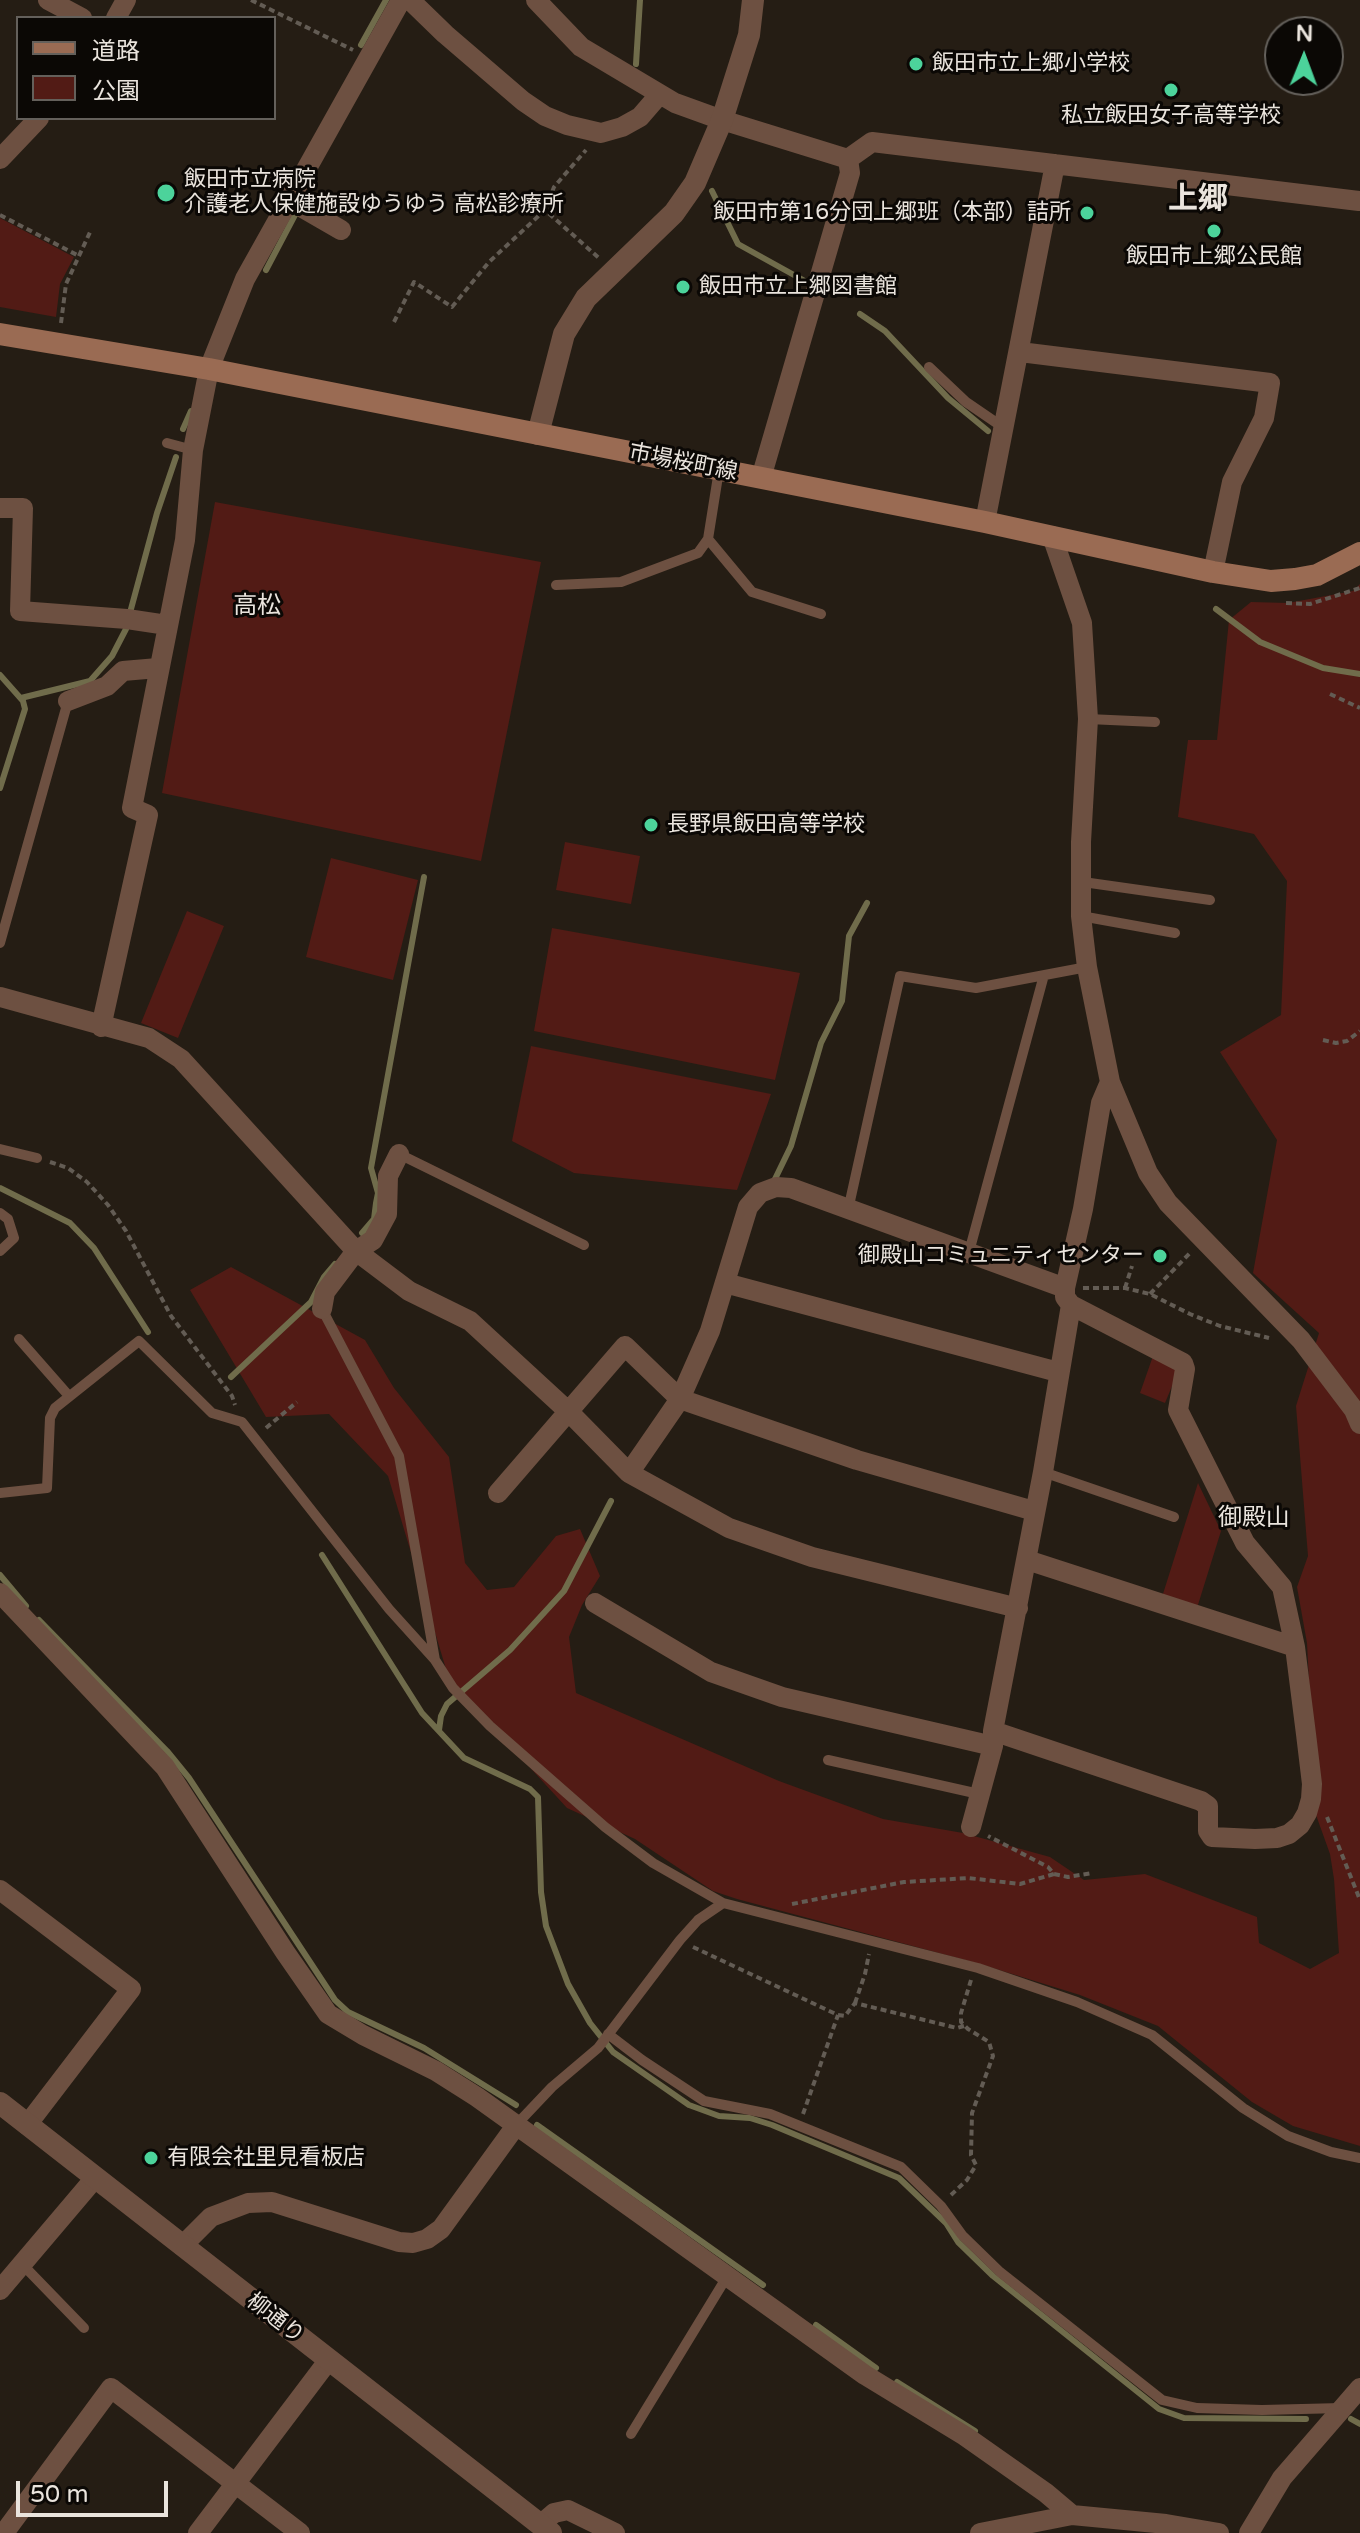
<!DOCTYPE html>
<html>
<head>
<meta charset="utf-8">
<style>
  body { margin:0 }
  #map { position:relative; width:1360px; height:2533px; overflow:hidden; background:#251d14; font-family:"Varela Round","Noto Sans JP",sans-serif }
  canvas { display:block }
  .legend { position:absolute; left:16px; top:16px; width:260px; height:104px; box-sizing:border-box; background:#0b0805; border:2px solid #64605b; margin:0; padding:10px 14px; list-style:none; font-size:24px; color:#eae4dd }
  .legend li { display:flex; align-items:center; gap:16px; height:40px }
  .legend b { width:40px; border:2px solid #64605b }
  .north { position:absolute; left:1264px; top:16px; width:80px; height:80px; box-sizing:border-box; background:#0b0805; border:2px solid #64605b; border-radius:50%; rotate:1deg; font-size:22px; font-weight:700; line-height:32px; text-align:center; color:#eae4dd }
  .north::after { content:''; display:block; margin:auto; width:28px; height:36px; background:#4cd39b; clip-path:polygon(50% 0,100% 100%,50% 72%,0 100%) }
  .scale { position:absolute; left:16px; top:2481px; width:152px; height:36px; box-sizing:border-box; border:4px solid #eae4dd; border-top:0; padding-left:10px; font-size:24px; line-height:28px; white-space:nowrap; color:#eae4dd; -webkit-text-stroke:6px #0b0805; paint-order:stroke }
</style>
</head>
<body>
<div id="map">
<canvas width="1360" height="2533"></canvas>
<ul class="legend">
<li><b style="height:10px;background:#9a6b53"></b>道路</li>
<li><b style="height:22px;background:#521b15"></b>公園</li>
</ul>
<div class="north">N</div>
<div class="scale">50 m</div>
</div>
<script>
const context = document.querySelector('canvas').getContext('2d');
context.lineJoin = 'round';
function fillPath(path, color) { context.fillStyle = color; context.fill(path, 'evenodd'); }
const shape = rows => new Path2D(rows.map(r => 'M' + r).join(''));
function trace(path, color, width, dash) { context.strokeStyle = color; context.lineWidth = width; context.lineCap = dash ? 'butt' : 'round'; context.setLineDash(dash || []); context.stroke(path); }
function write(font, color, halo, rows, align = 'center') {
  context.font = font + ' "Varela Round","Noto Sans JP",sans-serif'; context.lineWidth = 6; context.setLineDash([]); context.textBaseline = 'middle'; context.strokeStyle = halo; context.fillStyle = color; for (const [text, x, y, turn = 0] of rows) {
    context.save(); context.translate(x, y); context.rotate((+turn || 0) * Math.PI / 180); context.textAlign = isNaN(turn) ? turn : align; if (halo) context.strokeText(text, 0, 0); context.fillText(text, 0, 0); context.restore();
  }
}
fillPath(shape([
  [0,218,74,257,60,284,56,317,0,307],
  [215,502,541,562,481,861,162,793],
  [1360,584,1360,2146,1293,2126,1252,2102,1158,2026,1080,1995,980,1964,737,1899,713,1891,635,1839,567,1808,449,1679,388,1476,329,1414,266,1417,190,1290,231,1267,365,1340,394,1388,449,1457,465,1563,487,1590,514,1587,556,1536,580,1529,600,1576,582,1605,569,1637,576,1693,779,1781,883,1819,963,1833,1050,1857,1084,1880,1145,1874,1257,1917,1259,1943,1310,1969,1339,1953,1334,1879,1330,1854,1316,1815,1307,1643,1297,1587,1308,1556,1296,1406,1319,1333,1253,1273,1277,1140,1220,1052,1281,1015,1287,881,1254,834,1178,817,1188,740,1217,740,1229,620,1251,602,1288,603,1353,591],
  [565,842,640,856,631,904,556,890],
  [331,858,418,880,393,980,306,957],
  [187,911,224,926,178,1038,141,1023],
  [552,928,800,973,775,1080,534,1031],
  [531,1046,771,1094,737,1190,574,1173,512,1141],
  [1153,1356,1180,1367,1165,1403,1140,1393],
  [1198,1483,1221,1531,1197,1608,1162,1597]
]), '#521b15');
trace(shape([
  [361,45,386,0],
  [636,64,640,0],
  [712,191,738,244,803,280],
  [266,270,296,213],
  [860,314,885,331,948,398,988,431],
  [183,429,191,411],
  [131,609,157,513,176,457],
  [1216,609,1260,642,1323,668,1360,674],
  [0,675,23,701,25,709,0,788],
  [21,698,90,681,112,656,126,629],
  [775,1179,791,1146,821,1043,842,1001,849,936,867,903],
  [0,1188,70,1223,94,1248,148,1332],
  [362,1233,374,1219,376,1203,378,1193,371,1168,424,877],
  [231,1377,311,1302,324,1277,335,1264],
  [322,1555,422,1713,464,1758,530,1789,538,1797,541,1892,546,1926,568,1984,590,2023,613,2052,689,2105,719,2116,750,2118,772,2125,899,2178,946,2223,958,2242,993,2276,1159,2409,1184,2418,1306,2419],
  [0,1575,26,1606],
  [39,1620,167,1751,189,1778,335,2000,348,2012,424,2048,516,2105],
  [439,1730,441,1716,447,1704,510,1650,564,1591,611,1501],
  [537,2125,763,2285],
  [816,2325,876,2368],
  [897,2382,975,2431],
  [1351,2419,1360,2424]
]), '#706c4b', 6);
trace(shape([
  [251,0,353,50],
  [545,210,554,187,586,150],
  [0,215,79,256],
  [394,322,414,282,452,307,489,262,545,210,600,259],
  [61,323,66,284,91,230],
  [1286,603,1310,604,1360,588],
  [1330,694,1360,708],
  [1323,1040,1336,1043,1347,1041,1360,1031],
  [50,1162,68,1168,87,1182,108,1205,126,1231,171,1316,232,1396,235,1405],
  [1083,1288,1125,1288,1150,1294,1190,1314,1220,1326,1269,1338],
  [1125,1288,1132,1266],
  [1150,1294,1190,1253],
  [266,1428,297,1402],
  [1327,1817,1360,1900],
  [1054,1874,1068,1877,1092,1873],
  [792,1904,904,1882,968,1878,1020,1884,1054,1874,1048,1867,988,1836],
  [693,1947,838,2015,845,2016,855,2003,957,2028,964,2026],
  [855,2003,865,1974,869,1954],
  [803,2114,838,2015],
  [951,2195,967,2180,976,2165,971,2155,972,2113,993,2056,989,2042,968,2029,961,2022,961,2013,971,1980]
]), '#635c54', 4, [6, 4]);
trace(shape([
  [929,367,966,402,1004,428],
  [167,443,193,450],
  [708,539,719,470],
  [556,585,621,582,698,553,708,539,752,592,821,614],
  [1088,719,1155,722],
  [1083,882,1210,900],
  [1081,916,1175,933],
  [0,943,68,701],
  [0,1149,37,1158],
  [399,1154,584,1245],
  [848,1210,900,976,976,988,1087,967],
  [0,1213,8,1219,14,1238,0,1251],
  [969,1252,1044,975],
  [322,1309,399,1456,435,1660],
  [19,1339,69,1396],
  [1043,1472,1174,1517],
  [0,1493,47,1488,50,1418,55,1408,139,1341,212,1413,242,1422,389,1609,435,1660,453,1688,490,1726,605,1827,653,1863,723,1903,978,1968,1077,2002,1152,2035,1243,2108,1288,2136,1331,2152,1360,2158],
  [828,1760,979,1794],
  [608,2034,642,2060,704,2101,770,2114,901,2167,941,2206,962,2235,1000,2272,1162,2400,1197,2408,1262,2410,1342,2408],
  [516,2125,552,2087,598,2048,680,1940,698,1920,723,1903],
  [22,2264,84,2328],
  [631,2434,728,2275]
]), '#6d5041', 10);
trace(shape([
  [48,0,82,18],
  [410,0,445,34,523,101,545,116,567,125,601,133,622,127,640,117,659,95],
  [536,0,581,47,675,103,722,120,848,159],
  [116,18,126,0],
  [0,159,39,118],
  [848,159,872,142,1359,201],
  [289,200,341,230],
  [1020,352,1270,383,1264,418,1232,482,1213,572],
  [761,478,850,173,848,159],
  [0,508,23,508,20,611,127,619,167,625],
  [985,522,1055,164],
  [1052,536,1082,623,1088,719,1081,842,1081,916,1087,967,1110,1082,1148,1173,1168,1203,1301,1340,1354,1410,1360,1424],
  [68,701,107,686,123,671,158,668],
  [0,997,149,1038,181,1059,356,1251,409,1291,470,1321,570,1413,629,1473],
  [101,1027,148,815,132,808,185,540,193,450,209,369,245,279,401,0],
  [725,1283,1058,1372],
  [1071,1305,1183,1363,1185,1369,1178,1410,1245,1543,1282,1587,1295,1647],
  [322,1309,325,1292,356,1251,373,1240,387,1214,388,1176,399,1154],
  [498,1493,625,1346,680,1399,857,1460,1034,1511],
  [0,1593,165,1767,285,1952,328,2014,363,2035,436,2071,477,2097,865,2375,965,2436,1046,2493,1072,2515],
  [595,1603,711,1672,782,1697,993,1746],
  [1018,1608,812,1557,729,1528,629,1473,680,1399,710,1331,748,1207,760,1193,776,1187,791,1188,1065,1288],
  [993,1731,1201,1801,1208,1806,1208,1831,1212,1837,1255,1839,1277,1838,1289,1834,1300,1825,1307,1813,1311,1799,1312,1784,1306,1734,1295,1647,1027,1560],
  [971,1827,993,1746,993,1731,1043,1472,1071,1305,1065,1297,1065,1288,1083,1209,1101,1103,1110,1082],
  [0,1890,131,1989,27,2125],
  [182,2246,211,2217,248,2203,272,2202,399,2242,413,2243,427,2239,441,2229,515,2127],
  [0,2290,95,2178],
  [540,2525,554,2513,568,2510,615,2533],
  [4,2533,111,2388,300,2533],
  [198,2533,328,2361],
  [980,2533,1072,2515,1166,2524,1219,2533],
  [1249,2533,1282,2478,1360,2388]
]), '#6d5041', 20);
trace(shape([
  [538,434,564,334,586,298,674,213,695,183,722,120,749,35,753,0],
  [0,2103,551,2533]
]), '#6d5041', 22);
trace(shape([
  [0,334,209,369,985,522,1213,572,1271,581,1295,579,1317,575,1360,553]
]), '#9a6b53', 22);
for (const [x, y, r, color] of [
  [916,64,8,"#4cd39b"],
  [1171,90,8,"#4cd39b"],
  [166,193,10,"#4cd39b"],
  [1087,213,8,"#4cd39b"],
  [1214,231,8,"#4cd39b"],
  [683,287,8,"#4cd39b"],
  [651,825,8,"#4cd39b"],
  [1160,1256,8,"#4cd39b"],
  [151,2158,8,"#4cd39b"]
]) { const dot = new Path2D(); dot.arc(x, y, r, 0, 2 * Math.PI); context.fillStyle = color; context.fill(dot); trace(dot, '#0b0805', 3); }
write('22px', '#eae4dd', '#0b0805', [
  ["飯田市立上郷小学校",932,64],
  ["私立飯田女子高等学校",1171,116,"center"],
  ["飯田市立病院",184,180],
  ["介護老人保健施設ゆうゆう 高松診療所",184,205],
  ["飯田市第16分団上郷班（本部）詰所",1071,213,"right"],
  ["飯田市上郷公民館",1214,257,"center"],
  ["飯田市立上郷図書館",699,287],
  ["長野県飯田高等学校",667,825],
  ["御殿山コミュニティセンター",1144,1256,"right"],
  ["有限会社里見看板店",167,2158]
], 'left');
write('22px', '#eae4dd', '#0b0805', [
  ["市場桜町線",683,463,11],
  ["柳通り",275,2319,38]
]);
write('24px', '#eae4dd', '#0b0805', [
  ["高松",257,607],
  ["御殿山",1254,1519]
]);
write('bold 30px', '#eae4dd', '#0b0805', [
  ["上郷",1198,200]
]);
</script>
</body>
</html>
